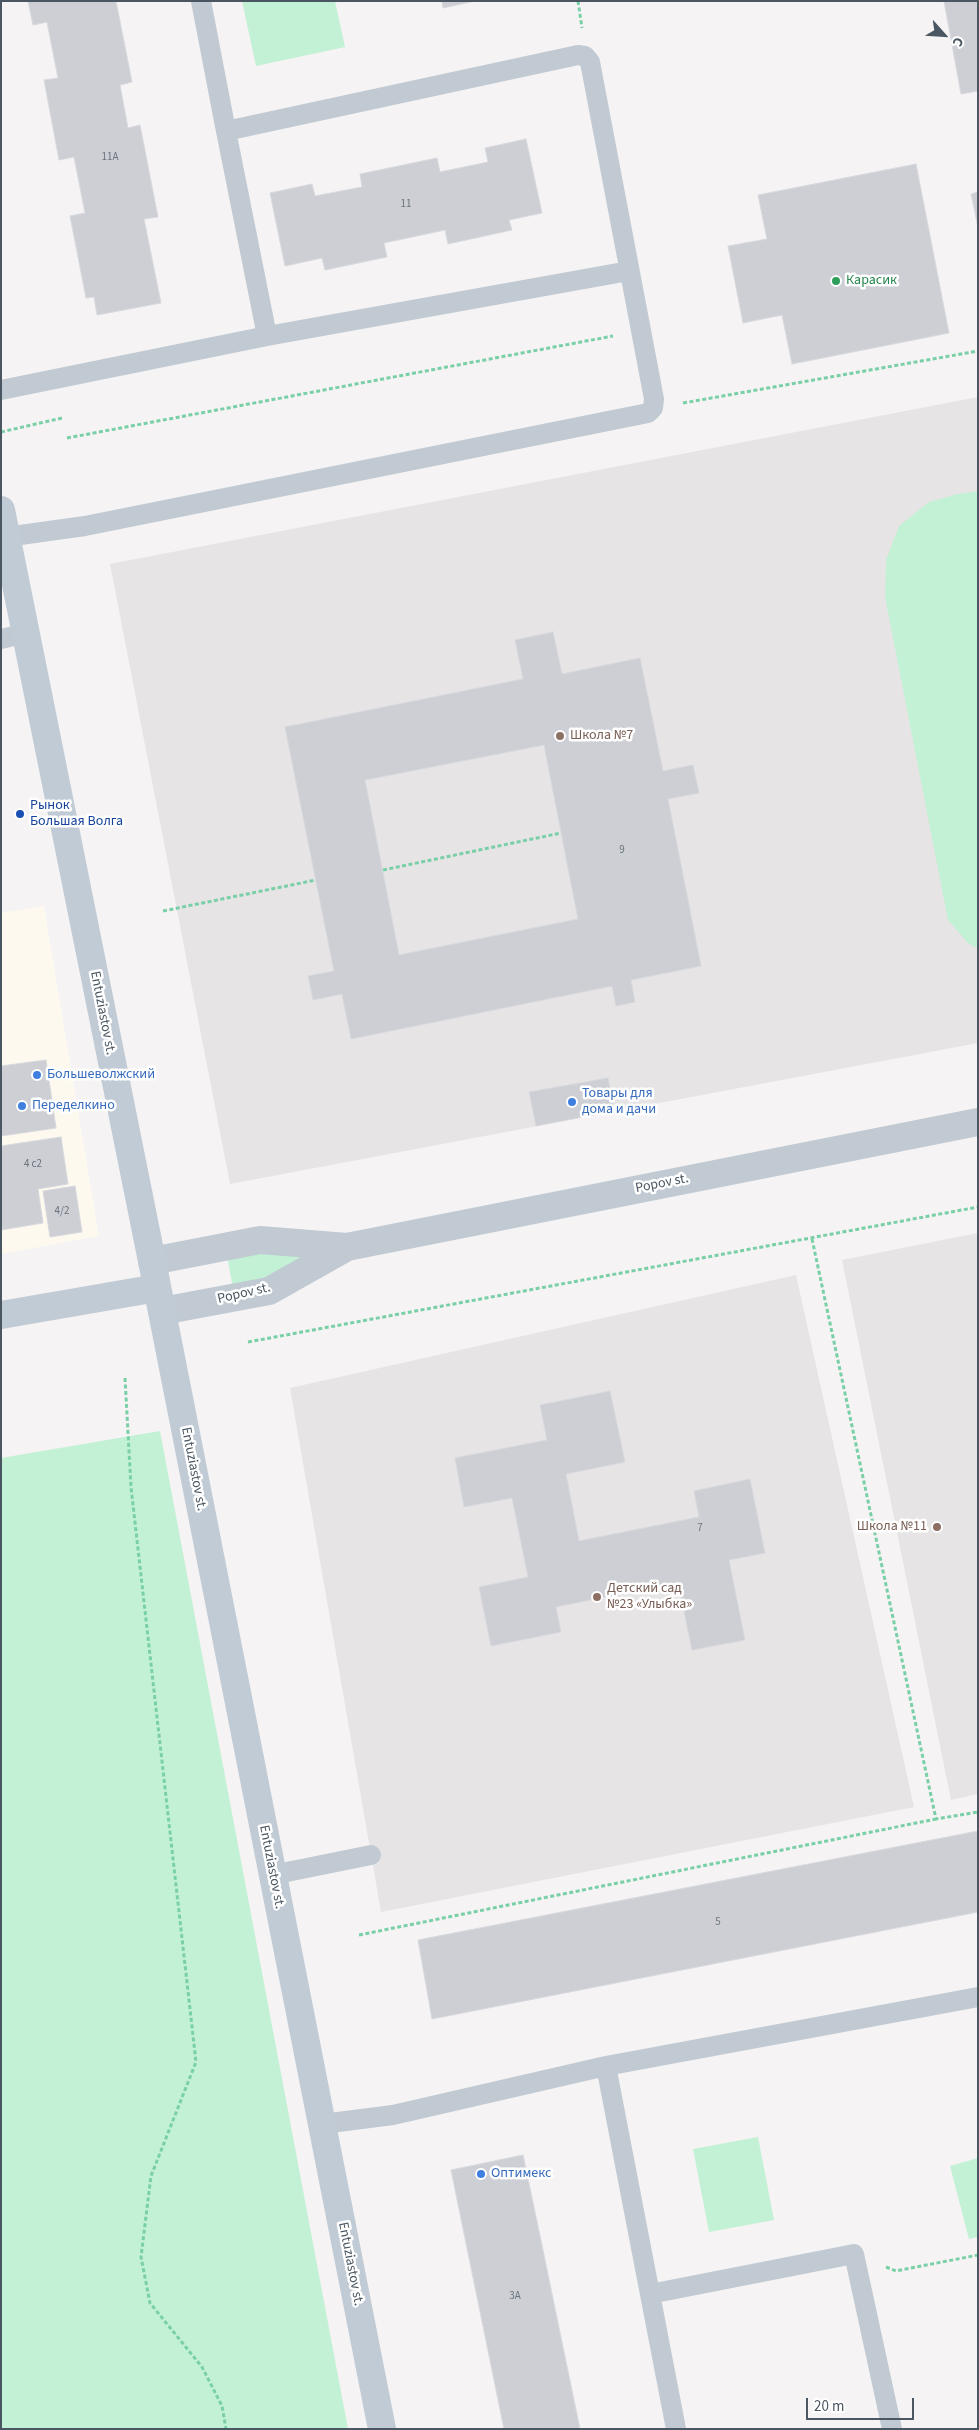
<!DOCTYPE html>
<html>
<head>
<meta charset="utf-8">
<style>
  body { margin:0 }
  #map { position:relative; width:979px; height:2430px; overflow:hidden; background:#f5f3f3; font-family:"Source Sans 3",sans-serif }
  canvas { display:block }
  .frame { position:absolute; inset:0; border:2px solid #4a5661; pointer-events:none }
  .north { position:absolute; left:919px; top:10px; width:50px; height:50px; -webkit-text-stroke:4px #fff; paint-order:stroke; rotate:116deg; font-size:14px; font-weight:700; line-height:20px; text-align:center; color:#4a5661 }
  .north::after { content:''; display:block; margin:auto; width:18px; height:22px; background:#4a5661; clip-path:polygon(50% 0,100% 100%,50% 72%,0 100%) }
  .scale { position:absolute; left:806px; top:2398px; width:108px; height:22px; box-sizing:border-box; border:2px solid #4a5661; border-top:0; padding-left:6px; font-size:15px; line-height:18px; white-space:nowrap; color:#4a5661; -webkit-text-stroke:4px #fff; paint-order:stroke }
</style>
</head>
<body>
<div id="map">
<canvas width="979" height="2430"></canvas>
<div class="frame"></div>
<div class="north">С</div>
<div class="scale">20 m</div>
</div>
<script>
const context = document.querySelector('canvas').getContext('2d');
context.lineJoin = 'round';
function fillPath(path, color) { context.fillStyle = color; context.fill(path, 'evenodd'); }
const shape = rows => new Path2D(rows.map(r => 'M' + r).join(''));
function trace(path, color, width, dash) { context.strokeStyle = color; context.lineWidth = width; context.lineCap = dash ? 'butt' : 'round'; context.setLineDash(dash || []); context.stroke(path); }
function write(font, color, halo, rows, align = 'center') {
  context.font = font + ' "Source Sans 3",sans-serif'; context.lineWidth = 5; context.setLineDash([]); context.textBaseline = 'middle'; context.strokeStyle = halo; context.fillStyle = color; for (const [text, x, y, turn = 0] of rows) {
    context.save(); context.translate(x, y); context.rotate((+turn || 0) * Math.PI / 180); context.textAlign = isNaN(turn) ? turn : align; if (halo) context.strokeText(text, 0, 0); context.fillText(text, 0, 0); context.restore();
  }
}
fillPath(shape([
  [44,906,99,1236,1,1254,1,913]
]), '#fdf9ef');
fillPath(shape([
  [978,397,978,1043,230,1184,110,564],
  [978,1233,978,1794,951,1800,842,1260],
  [796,1275,914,1807,381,1912,290,1388]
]), '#e6e4e5');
fillPath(shape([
  [242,1,335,1,345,47,256,66],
  [978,491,978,949,968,943,948,920,885,597,886,560,899,526,929,502,958,494],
  [260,1250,312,1254,266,1281,233,1288,227,1256],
  [160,1431,348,2429,1,2429,1,1458],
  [758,2137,774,2220,709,2232,693,2149],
  [978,2158,978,2237,969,2239,950,2166]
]), '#c3f1d5');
const building = shape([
  [28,1,116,1,132,82,120,85,128,128,140,125,158,217,144,219,161,303,97,315,94,297,86,298,70,216,85,213,74,157,59,160,44,80,58,78,47,22,33,25,28,1],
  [442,1,475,1,443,8,442,1],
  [944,1,978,1,978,91,961,94,944,1],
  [526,139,542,213,509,220,512,230,448,244,445,230,384,243,387,257,325,270,322,258,285,266,270,193,312,184,315,196,362,187,360,174,437,158,440,172,488,162,485,148,526,139],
  [916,164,949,333,792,364,782,315,743,323,728,246,767,239,758,195,916,164],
  [978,192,978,227,971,194,978,192],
  [553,632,562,674,640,658,663,771,693,765,699,793,668,799,701,966,631,980,635,1002,616,1006,612,986,351,1039,342,994,313,1000,308,976,334,971,285,727,523,679,515,640,553,632],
  [544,745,578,919,399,955,365,780,544,745],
  [46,1060,56,1128,1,1136,1,1066,46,1060],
  [608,1078,614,1111,536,1126,529,1092,608,1078],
  [61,1137,68,1184,38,1189,43,1223,1,1230,1,1146,61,1137],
  [75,1186,82,1232,50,1237,43,1191,75,1186],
  [610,1391,625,1462,566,1474,579,1541,699,1517,694,1491,750,1479,765,1553,729,1560,745,1640,692,1650,678,1582,556,1607,561,1632,491,1646,479,1587,528,1577,512,1498,464,1507,455,1458,547,1440,540,1405,610,1391],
  [978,1831,978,1912,432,2019,418,1940,978,1831],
  [523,2155,538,2226,580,2429,504,2429,451,2170,523,2155]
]);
fillPath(building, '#cdcfd5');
trace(building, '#d7d9de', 1);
trace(shape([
  [578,1,582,28],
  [683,403,978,351],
  [1,432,62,418],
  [67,438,613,336],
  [383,870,561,833],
  [163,911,316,880],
  [812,1239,936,1819,978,1812],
  [248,1342,978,1207],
  [125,1378,131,1487,196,2062,151,2176,141,2257,150,2303,202,2367,222,2406,226,2429],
  [359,1935,936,1819],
  [886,2267,896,2271,978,2255]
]), '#7ad0a6', 3, [4, 2.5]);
trace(shape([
  [201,1,226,131],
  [1,390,267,336,629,271],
  [6,537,85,526,648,413,653,408,654,399,590,62,585,56,578,55,226,131,267,336],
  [1,639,26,633],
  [272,1875,371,1855],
  [606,2066,676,2429],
  [322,2124,393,2115,606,2066,978,1997],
  [650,2294,854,2254,892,2429]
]), '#c1cad2', 20);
trace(shape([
  [152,1261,260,1240,347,1247,978,1122],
  [162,1311,269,1291,347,1247]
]), '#c1cad2', 28);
trace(shape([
  [1,510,152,1261,382,2429],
  [1,1315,157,1288]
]), '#c1cbd6', 28);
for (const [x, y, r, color] of [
  [836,281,5,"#2e9e5b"],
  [560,736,5,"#8d6e63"],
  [20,814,5,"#1a4fb4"],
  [37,1075,5,"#3f7fe0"],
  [572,1102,5,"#3f7fe0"],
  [22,1106,5,"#3f7fe0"],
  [937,1527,5,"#8d6e63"],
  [597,1597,5,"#8d6e63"],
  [481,2174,5,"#3f7fe0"]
]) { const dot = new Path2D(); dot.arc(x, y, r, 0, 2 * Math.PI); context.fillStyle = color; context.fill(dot); trace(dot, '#fff', 2); }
write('11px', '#6b747e', null, [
  ["11А",110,158],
  ["11",406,205],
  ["9",622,851],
  ["4 с2",33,1165],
  ["4/2",62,1212],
  ["7",700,1529],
  ["5",718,1923],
  ["3А",515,2297]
]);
write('14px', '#27864d', '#fff', [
  ["Карасик",846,281]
], 'left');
write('14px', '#785e54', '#fff', [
  ["Школа №7",570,736],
  ["Школа №11",927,1527,"right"],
  ["Детский сад",607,1589],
  ["№23 «Улыбка»",607,1605]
], 'left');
write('14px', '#164399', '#fff', [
  ["Рынок",30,806],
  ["Большая Волга",30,822]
], 'left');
write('14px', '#4a5661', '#fff', [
  ["Entuziastov st.",102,1013,79],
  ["Popov st.",662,1184,-11],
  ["Popov st.",244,1294,-13],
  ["Entuziastov st.",193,1469,79],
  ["Entuziastov st.",271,1867,79],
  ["Entuziastov st.",350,2264,79]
]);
write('14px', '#366cbe', '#fff', [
  ["Большеволжский",47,1075],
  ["Товары для",582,1094],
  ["дома и дачи",582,1110],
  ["Переделкино",32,1106],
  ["Оптимекс",491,2174]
], 'left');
</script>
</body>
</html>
